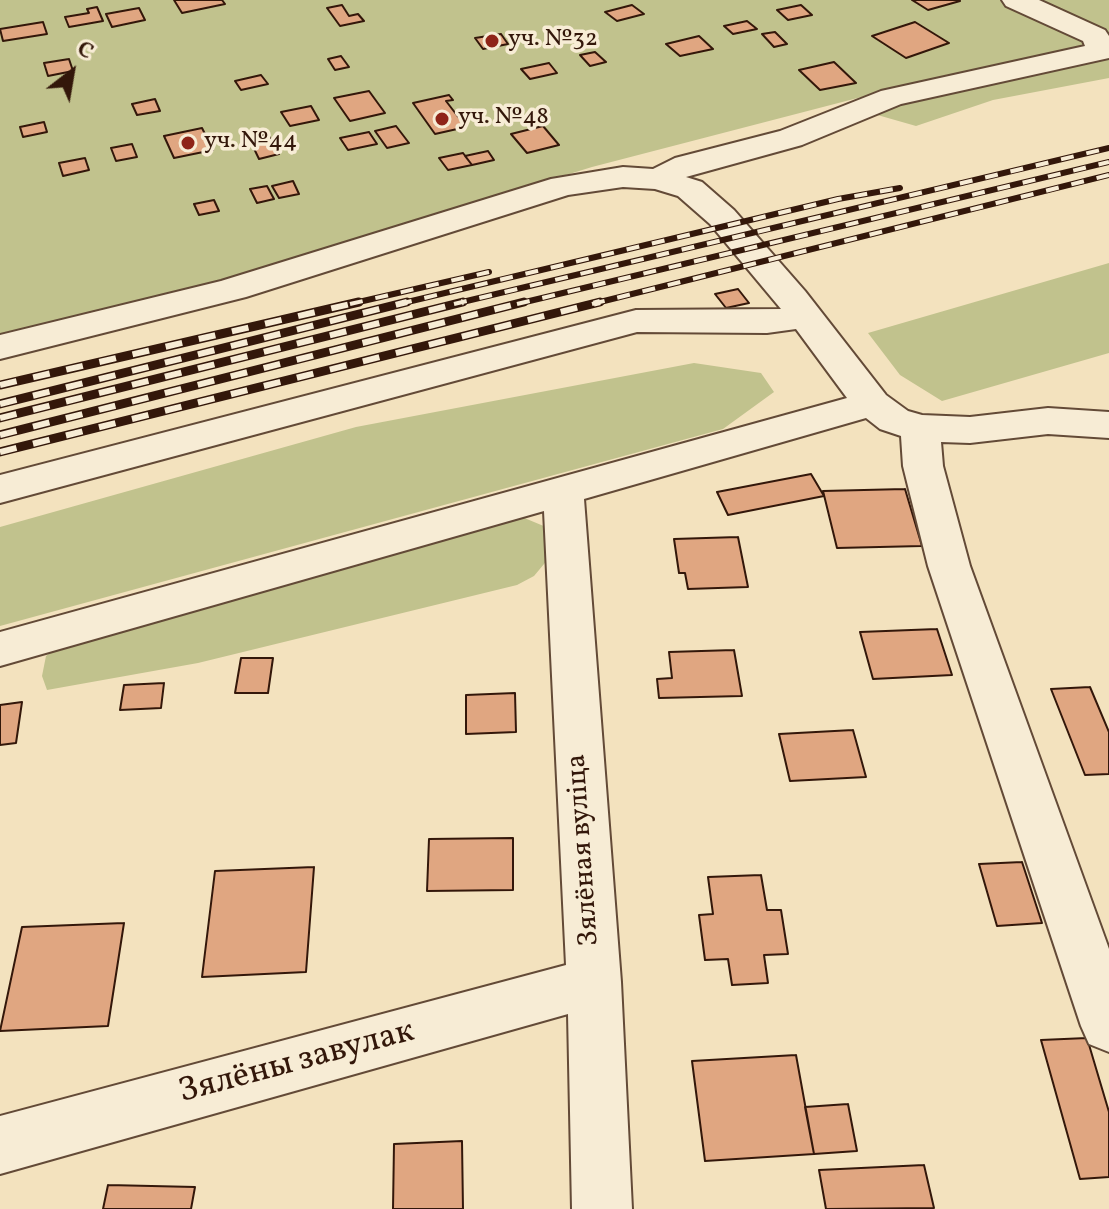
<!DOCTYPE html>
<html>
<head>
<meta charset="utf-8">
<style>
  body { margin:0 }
  #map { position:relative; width:1109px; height:1209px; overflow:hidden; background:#f3e2be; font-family:Vollkorn,serif }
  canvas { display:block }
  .north { position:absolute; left:32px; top:32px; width:80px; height:80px; -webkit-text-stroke:6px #f7ecd5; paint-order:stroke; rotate:31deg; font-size:22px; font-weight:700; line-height:32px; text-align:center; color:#33170a }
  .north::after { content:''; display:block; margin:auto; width:28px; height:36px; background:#33170a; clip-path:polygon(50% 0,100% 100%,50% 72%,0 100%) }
</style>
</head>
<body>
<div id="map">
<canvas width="1109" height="1209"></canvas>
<div class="north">С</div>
</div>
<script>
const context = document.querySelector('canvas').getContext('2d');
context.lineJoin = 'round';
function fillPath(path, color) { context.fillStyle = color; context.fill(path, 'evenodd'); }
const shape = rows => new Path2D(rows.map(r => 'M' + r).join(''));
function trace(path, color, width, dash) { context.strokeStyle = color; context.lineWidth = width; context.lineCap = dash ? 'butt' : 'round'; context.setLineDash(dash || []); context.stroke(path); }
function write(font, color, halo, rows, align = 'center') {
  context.font = font + ' Vollkorn,serif'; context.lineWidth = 7; context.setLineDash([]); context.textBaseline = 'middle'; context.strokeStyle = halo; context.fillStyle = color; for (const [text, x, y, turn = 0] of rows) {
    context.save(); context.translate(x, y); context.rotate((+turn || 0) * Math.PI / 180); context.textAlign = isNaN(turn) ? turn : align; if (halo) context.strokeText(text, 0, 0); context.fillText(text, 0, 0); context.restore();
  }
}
fillPath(shape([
  [0,0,1109,0,1109,78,993,100,916,126,874,114,878,95,950,74,592,167,215,283,0,335],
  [1109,263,1109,353,942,401,900,375,868,333],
  [694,363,761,373,774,392,723,429,0,626,0,527,356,427],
  [522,517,546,527,549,558,534,576,517,585,198,663,47,690,42,676,46,656,58,647]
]), '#c1c28d');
const building = shape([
  [174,0,222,0,225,4,182,13,174,0],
  [912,0,958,0,960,1,928,10,912,0],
  [342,5,349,16,358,14,364,21,340,26,327,8,342,5],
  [632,5,644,14,617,21,605,12,632,5],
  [801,5,812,15,788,20,777,10,801,5],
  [97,7,103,21,69,27,65,17,89,13,87,9,97,7],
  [139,8,145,20,112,27,106,14,139,8],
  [747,21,757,29,733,34,724,26,747,21],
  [43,22,47,34,3,41,0,29,43,22],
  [915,22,949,43,906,58,872,36,915,22],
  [775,32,787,44,774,47,762,34,775,32],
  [501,34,508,44,483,49,475,38,501,34],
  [699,36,713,49,680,56,666,44,699,36],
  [595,52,606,62,590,66,580,55,595,52],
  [341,56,349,67,335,70,328,59,341,56],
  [69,59,73,71,48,76,44,63,69,59],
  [834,62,856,83,820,90,799,70,834,62],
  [549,63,557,73,530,79,521,69,549,63],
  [261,75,268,84,241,90,235,81,261,75],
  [369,91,385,113,350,121,334,98,369,91],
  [449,95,453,100,446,101,466,127,435,134,413,103,449,95],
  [155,99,160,111,137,115,132,104,155,99],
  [311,106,319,120,290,126,281,112,311,106],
  [44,122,47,132,23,137,20,127,44,122],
  [396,126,409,143,387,148,375,131,396,126],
  [543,126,559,145,527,153,511,134,543,126],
  [202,128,213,150,174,158,164,136,202,128],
  [369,132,377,144,348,150,340,138,369,132],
  [268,134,279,154,259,159,249,138,268,134],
  [132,144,137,157,116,161,111,148,132,144],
  [488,151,494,160,472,165,465,156,488,151],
  [463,153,472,165,448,170,439,158,463,153],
  [85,158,89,170,63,176,59,163,85,158],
  [293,181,299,194,279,198,272,186,293,181],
  [267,186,274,199,257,203,250,189,267,186],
  [214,200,219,211,199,215,194,204,214,200],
  [738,289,749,303,726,308,715,294,738,289],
  [811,474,824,496,728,515,717,492,811,474],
  [905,489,922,546,837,548,823,491,905,489],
  [738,537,748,587,688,589,685,573,679,573,674,539,738,537],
  [937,629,952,675,873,679,860,632,937,629],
  [734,650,742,696,659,698,657,679,672,678,669,652,734,650],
  [241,658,273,658,268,693,235,693,241,658],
  [164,683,161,708,120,710,124,685,164,683],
  [1090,687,1109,732,1109,774,1085,775,1051,689,1090,687],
  [515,693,516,732,466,734,466,695,515,693],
  [22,702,16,743,0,745,0,705,22,702],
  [853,730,866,777,790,781,779,734,853,730],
  [513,838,513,890,427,891,429,839,513,838],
  [1022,862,1042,923,997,926,979,864,1022,862],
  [314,867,306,972,202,977,215,871,314,867],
  [761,875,767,910,781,910,788,954,764,955,768,983,732,985,728,959,705,960,699,915,713,914,708,877,761,875],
  [124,923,108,1026,0,1031,22,927,124,923],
  [1087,1038,1109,1112,1109,1177,1080,1179,1041,1040,1087,1038],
  [796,1055,814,1154,705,1161,692,1061,796,1055],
  [848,1104,857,1151,814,1154,805,1107,848,1104],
  [462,1141,463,1209,393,1209,394,1144,462,1141],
  [924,1165,934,1208,826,1209,819,1170,924,1165],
  [108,1185,195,1187,191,1209,103,1209,108,1185]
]);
fillPath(building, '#e0a681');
trace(building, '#33170a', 2);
const minor = shape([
  [1002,0,1039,0,1105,30,1109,36,1109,58,901,104,802,145,686,177,702,182,734,210,805,291,886,395,908,411,922,415,970,417,1048,408,1109,412,1109,438,1048,434,970,443,941,442,943,466,970,566,1109,949,1109,1052,1089,1044,1081,1026,928,566,903,466,901,436,880,429,866,418,584,499,621,982,632,1209,572,1209,568,1014,0,1174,0,1116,566,965,544,511,0,666,0,632,847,398,796,329,767,333,637,332,0,503,0,475,636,310,781,309,710,224,678,196,655,189,623,187,568,195,246,297,0,359,0,335,221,281,551,179,623,167,653,169,675,158,780,131,881,91,1085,46,1083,41,1006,6,1002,0]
]);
trace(minor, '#634a37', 4);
fillPath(minor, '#f7ecd5');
const railFar1 = shape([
  [350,304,489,272],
  [399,304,838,199,900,188],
  [454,304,1109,148],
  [517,304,1109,162],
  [592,304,1109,175]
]);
const rail = shape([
  [0,385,359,302],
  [0,404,407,302],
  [0,418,463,302],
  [0,435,524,302],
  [0,452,600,302]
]);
trace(railFar1, '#33170a', 6);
trace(rail, '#33170a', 9);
trace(railFar1, '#f7ecd5', 4, [13]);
trace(rail, '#f7ecd5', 6, [17]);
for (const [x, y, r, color] of [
  [492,41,8,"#8f2418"],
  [442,119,8,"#8f2418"],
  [188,143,8,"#8f2418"]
]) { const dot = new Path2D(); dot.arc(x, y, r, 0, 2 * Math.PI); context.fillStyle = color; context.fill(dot); trace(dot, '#f7ecd5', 3); }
write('24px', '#33170a', '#f7ecd5', [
  ["уч. №32",508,41],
  ["уч. №48",458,119],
  ["уч. №44",204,143]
], 'left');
write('28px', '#33170a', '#f7ecd5', [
  ["Зялёная вуліца",585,850,-94]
]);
write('34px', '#33170a', '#f7ecd5', [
  ["Зялёны завулак",297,1064,-15]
]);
</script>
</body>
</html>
